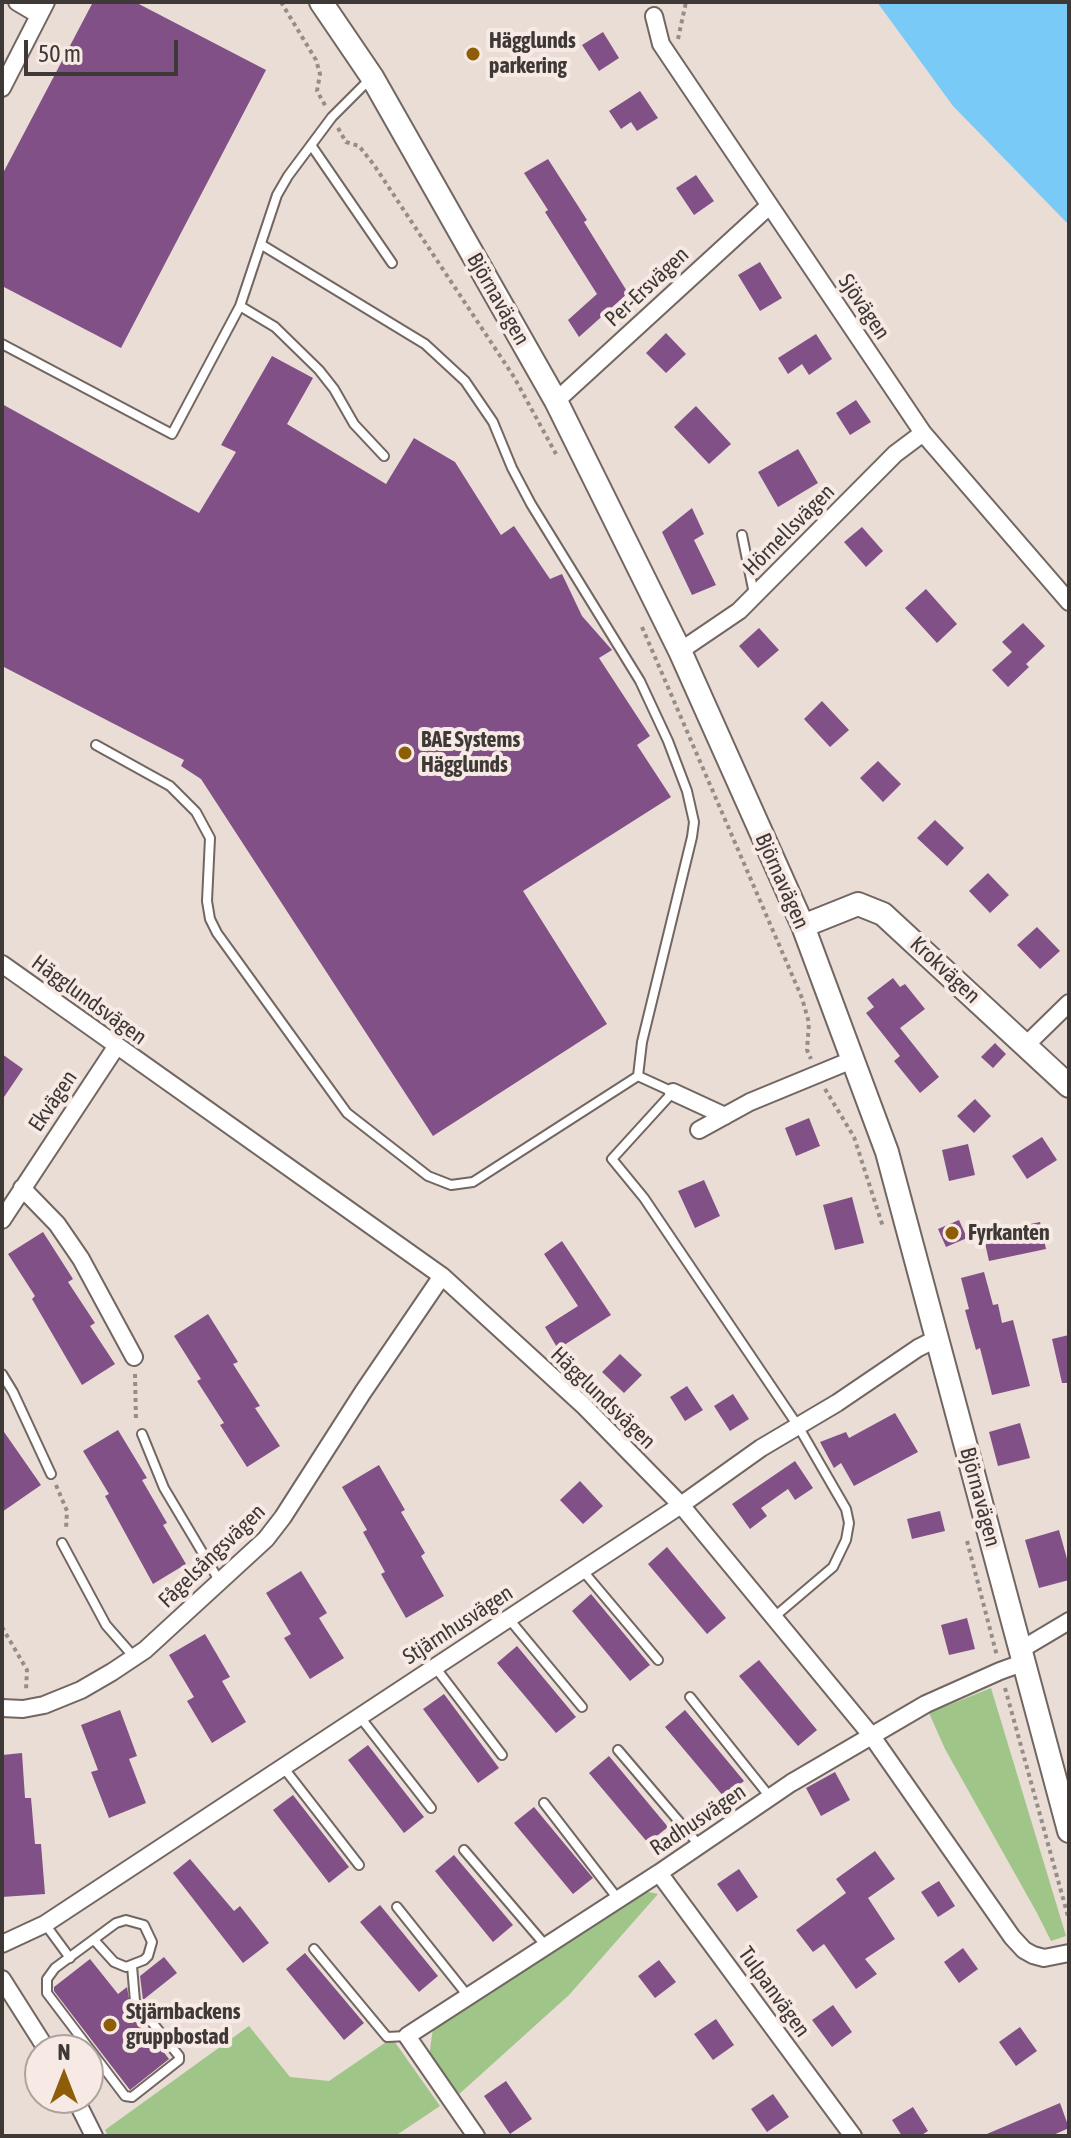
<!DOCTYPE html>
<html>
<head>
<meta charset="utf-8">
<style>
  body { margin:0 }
  #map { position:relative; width:1071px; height:2138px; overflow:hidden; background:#eaddd6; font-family:"Asap Condensed",sans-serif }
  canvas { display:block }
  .frame { position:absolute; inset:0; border:4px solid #3e3936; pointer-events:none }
  .north { position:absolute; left:24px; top:2034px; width:80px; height:80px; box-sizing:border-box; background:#f7eae4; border:2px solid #ada39e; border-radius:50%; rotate:0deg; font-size:22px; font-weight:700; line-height:32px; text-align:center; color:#3e3936 }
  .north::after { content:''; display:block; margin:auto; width:28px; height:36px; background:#8e5d08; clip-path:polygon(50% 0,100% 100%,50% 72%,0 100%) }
  .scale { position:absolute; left:24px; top:40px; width:154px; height:36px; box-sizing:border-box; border:4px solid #3e3936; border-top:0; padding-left:10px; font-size:24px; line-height:28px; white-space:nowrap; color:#3e3936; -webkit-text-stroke:6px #f7eae4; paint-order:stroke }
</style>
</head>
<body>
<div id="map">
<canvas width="1071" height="2138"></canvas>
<div class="frame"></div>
<div class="north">N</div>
<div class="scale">50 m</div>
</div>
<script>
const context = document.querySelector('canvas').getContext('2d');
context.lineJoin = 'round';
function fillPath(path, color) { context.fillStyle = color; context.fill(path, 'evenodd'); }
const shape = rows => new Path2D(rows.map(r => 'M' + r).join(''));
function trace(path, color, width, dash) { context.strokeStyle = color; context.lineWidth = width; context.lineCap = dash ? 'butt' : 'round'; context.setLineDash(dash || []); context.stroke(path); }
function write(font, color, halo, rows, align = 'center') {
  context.font = font + ' "Asap Condensed",sans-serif'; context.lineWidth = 8; context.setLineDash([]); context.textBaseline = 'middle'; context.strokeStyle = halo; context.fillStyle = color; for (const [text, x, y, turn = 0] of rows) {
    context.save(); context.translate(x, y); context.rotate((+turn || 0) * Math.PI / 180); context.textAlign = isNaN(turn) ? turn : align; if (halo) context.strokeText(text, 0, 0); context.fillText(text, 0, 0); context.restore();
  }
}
fillPath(shape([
  [991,1688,1066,1936,1051,1941,1037,1913,945,1749,929,1713],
  [644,1891,658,1894,569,1995,457,2096,429,2057,433,2028],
  [249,2026,290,2077,329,2081,392,2038,440,2106,395,2136,108,2136,105,2130]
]), '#9fc589');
fillPath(shape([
  [877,2,1069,2,1069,225,953,106]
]), '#7acaf8');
fillPath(shape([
  [93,2,135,2,266,70,121,348,2,286,2,175],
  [603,32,619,58,599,71,582,45],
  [640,91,658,118,637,131,631,122,621,129,609,111],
  [548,159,587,220,584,222,628,293,579,337,568,320,597,294,545,212,548,210,524,173],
  [696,175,714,201,694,215,676,188],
  [760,262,782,298,760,311,738,275],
  [666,333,686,354,666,373,646,353],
  [816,334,832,359,809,375,802,364,788,374,778,358],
  [272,356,313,378,287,424,386,484,414,438,455,462,501,535,514,526,550,579,562,574,582,616,612,650,599,658,650,736,637,745,671,797,523,891,607,1024,433,1136,201,779,181,766,184,760,2,666,2,404,199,513,236,452,221,445],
  [856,400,871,422,850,435,836,413],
  [696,406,731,444,709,464,674,427],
  [798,449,818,483,778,507,758,472],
  [692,508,704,534,694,540,716,585,692,595,662,532],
  [862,527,883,551,866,567,844,542],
  [926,589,957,624,937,643,905,608],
  [1023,623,1045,646,1026,664,1029,667,1008,687,992,670,1012,652,1002,642],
  [759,628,779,650,758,668,739,646],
  [822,701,849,730,830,747,804,719],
  [878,761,901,784,883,802,860,778],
  [935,820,964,848,947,866,917,838],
  [988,873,1009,895,990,913,969,891],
  [1037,927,1060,951,1040,969,1017,945],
  [893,978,900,987,905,984,925,1009,900,1028,939,1077,920,1093,894,1061,900,1056,866,1013,874,1007,867,998],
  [995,1043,1006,1054,993,1068,981,1057],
  [2,1054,23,1069,2,1100],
  [975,1099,991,1116,974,1133,957,1116],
  [809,1118,820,1146,796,1156,785,1128],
  [1042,1137,1057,1160,1027,1179,1012,1156],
  [968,1144,975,1175,949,1181,942,1150],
  [704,1180,720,1216,695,1228,678,1191],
  [852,1197,864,1243,835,1250,823,1205],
  [959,1220,967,1238,946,1247,938,1229],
  [1040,1222,1046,1249,989,1261,983,1234],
  [43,1232,73,1279,68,1282,95,1323,90,1326,115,1364,82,1385,32,1299,35,1296,8,1254],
  [562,1241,611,1315,558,1349,545,1327,578,1306,544,1254],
  [984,1272,993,1305,998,1304,1002,1323,1013,1320,1030,1386,992,1395,980,1348,976,1350,965,1310,969,1309,961,1278],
  [208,1314,238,1362,233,1364,260,1406,255,1408,280,1446,247,1467,220,1425,224,1423,197,1381,201,1379,174,1336],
  [1069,1335,1069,1383,1062,1383,1052,1339],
  [620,1354,642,1375,624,1393,602,1372],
  [687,1386,703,1410,685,1421,670,1397],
  [733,1394,749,1419,730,1431,714,1406],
  [895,1413,918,1452,854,1486,841,1463,834,1468,820,1442,846,1432,849,1438],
  [1020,1423,1030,1458,998,1466,989,1432],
  [2,1429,41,1485,2,1512],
  [118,1430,147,1478,142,1480,167,1523,163,1525,186,1564,153,1584,105,1496,109,1494,83,1451],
  [795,1461,813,1488,795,1500,788,1489,761,1508,767,1516,750,1529,732,1504],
  [379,1465,405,1510,401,1512,425,1553,421,1556,444,1596,406,1618,381,1574,385,1572,363,1532,367,1530,342,1487],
  [580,1481,603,1506,583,1524,560,1500],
  [940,1511,945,1531,912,1539,907,1519],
  [1059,1530,1069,1566,1069,1580,1039,1588,1025,1540],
  [667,1547,726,1618,707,1634,648,1564],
  [301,1571,327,1613,319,1618,344,1658,310,1679,284,1638,291,1634,266,1593],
  [591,1594,650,1665,630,1681,572,1611],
  [967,1618,975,1649,949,1655,941,1625],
  [205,1634,230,1677,222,1681,246,1722,212,1743,187,1701,194,1697,169,1655],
  [517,1646,576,1717,556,1733,497,1663],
  [759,1660,817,1730,798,1746,739,1676],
  [444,1694,499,1768,478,1783,423,1709],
  [120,1710,137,1756,129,1759,146,1803,109,1818,91,1772,98,1770,81,1725],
  [685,1710,744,1781,724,1797,665,1727],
  [368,1745,424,1817,404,1833,348,1760],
  [22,1753,25,1798,31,1798,35,1844,41,1844,45,1894,2,1897,2,1755],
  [609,1756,668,1827,648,1843,589,1773],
  [835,1772,850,1800,821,1816,806,1788],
  [293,1795,349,1867,329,1883,273,1810],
  [534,1807,593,1878,573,1894,514,1823],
  [875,1851,895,1879,868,1898,895,1939,865,1959,877,1974,856,1989,824,1944,813,1952,796,1930,846,1893,836,1879],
  [454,1855,513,1925,493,1942,435,1871],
  [190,1859,234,1911,240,1906,269,1943,243,1963,173,1873],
  [739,1869,758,1897,737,1912,717,1884],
  [939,1881,955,1906,938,1917,921,1892],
  [380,1905,438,1976,419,1992,360,1922],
  [963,1948,978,1969,959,1983,944,1962],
  [305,1953,364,2023,344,2040,286,1969],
  [164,1957,177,1973,143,2000,140,1976],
  [90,1959,118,1994,127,1987,131,2010,169,2059,130,2090,54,1991,54,1987],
  [659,1960,676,1982,655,1998,638,1976],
  [833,2005,852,2032,832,2047,812,2020],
  [716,2019,734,2045,713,2060,694,2034],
  [1020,2027,1037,2051,1016,2066,999,2042],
  [506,2081,532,2119,510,2134,484,2096],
  [773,2094,789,2117,767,2132,751,2109],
  [1060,2103,1069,2128,1051,2136,982,2136],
  [913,2107,928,2131,920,2136,902,2136,892,2120]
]), '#815087');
const lane = shape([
  [311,145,392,263],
  [262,245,425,344,465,381,493,422,512,468,531,504,640,681,668,741,687,791,694,822,692,837,642,1042,638,1076,673,1092,612,1159,644,1198,798,1426,846,1509,849,1523,846,1540,833,1567,773,1618],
  [240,306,275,327,319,370,334,389,354,424,384,456],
  [2,344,172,434,240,306,277,195,288,176,332,117,371,78],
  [742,535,754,594],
  [96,745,170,786,196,812,210,838,207,901,210,919,217,933,347,1113,428,1176,451,1185,473,1182,638,1076],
  [2,1374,13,1392,51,1474],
  [142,1434,164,1488,220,1582],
  [62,1543,106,1625,134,1657],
  [583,1571,658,1660],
  [509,1619,582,1707],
  [435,1667,502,1755],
  [690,1697,770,1797],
  [360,1717,431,1808],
  [618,1750,699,1845],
  [283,1767,359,1865],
  [544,1803,618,1899],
  [464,1850,546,1946],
  [397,1907,468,1996],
  [45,1924,70,1958],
  [95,1941,114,1962,126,1967,144,1960,148,1956,152,1942,144,1925,126,1920,116,1923,55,1968,47,1979,47,1993,125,2096,132,2097,179,2060,179,2056,135,2001,132,1966],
  [314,1949,387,2037,407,2036]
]);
const street = shape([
  [17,2,39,15],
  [654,16,661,44,923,433,1069,602],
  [2,88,46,2],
  [556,401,769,206],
  [680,651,739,611,895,454,923,433],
  [2,964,442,1276,583,1405,681,1505,871,1735,1012,1937,1024,1950,1033,1955,1044,1958,1069,1953],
  [1026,1045,1069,1003],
  [673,1092,725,1116],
  [699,1130,750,1102,852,1060],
  [22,1188,57,1224,81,1259,134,1357],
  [2,1220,116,1047],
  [1022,1649,1069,1621],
  [2,1708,23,1709,44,1705,81,1690,112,1672,145,1650,266,1539,283,1517,363,1392,442,1276],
  [659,1873,853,2136],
  [2,1944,45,1924,681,1505,761,1448,837,1403,918,1348,936,1339],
  [2,1979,47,2050],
  [75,2098,94,2136],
  [476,2136,407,2036,659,1873,791,1783,926,1704,1000,1671,1025,1662]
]);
const secondary = shape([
  [321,2,372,77,556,401,680,651,803,926,887,1152,1069,1831],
  [803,926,858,904,883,914,1069,1086]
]);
trace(lane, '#716661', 12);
trace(street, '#716661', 20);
trace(secondary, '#716661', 26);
trace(shape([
  [281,2,316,60,320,74,317,91,326,107],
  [678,39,686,2],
  [338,128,346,142,359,146,374,165,514,377,556,454],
  [642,627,802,998,809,1023,807,1050,811,1059],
  [825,1089,854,1137,883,1227],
  [135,1374,136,1421],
  [56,1485,67,1511,66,1529],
  [967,1541,997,1656],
  [2,1627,27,1670,26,1690],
  [1005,1688,1069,1920]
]), '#968d88', 4, [4, 4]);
trace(lane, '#fff', 8);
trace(street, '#fff', 16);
trace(secondary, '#fff', 22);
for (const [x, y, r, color] of [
  [473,54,8,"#8e5d08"],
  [405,753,8,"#8e5d08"],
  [952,1233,8,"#8e5d08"],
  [110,2025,8,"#8e5d08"]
]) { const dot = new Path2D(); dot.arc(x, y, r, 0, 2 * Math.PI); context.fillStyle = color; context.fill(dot); trace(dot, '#f7eae4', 3); }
write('bold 22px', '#3e3936', '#f7eae4', [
  ["Hägglunds",489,41],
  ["parkering",489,66],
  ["BAE Systems",421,740],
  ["Hägglunds",421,765],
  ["Fyrkanten",968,1233],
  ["Stjärnbackens",126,2012],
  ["gruppbostad",126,2037]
], 'left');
write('22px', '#3e3936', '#f7eae4', [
  ["Per-Ersvägen",647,287,-43],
  ["Björnavägen",498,299,60],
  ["Sjövägen",864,307,56],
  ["Hörnellsvägen",789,530,-45],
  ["Björnavägen",782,881,66],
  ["Krokvägen",945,970,43],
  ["Hägglundsvägen",89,1000,36],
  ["Ekvägen",53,1101,-56],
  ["Hägglundsvägen",603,1398,44],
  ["Björnavägen",980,1497,75],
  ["Fågelsångsvägen",212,1556,-44],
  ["Stjärnhusvägen",458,1625,-33],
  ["Radhusvägen",698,1820,-34],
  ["Tulpanvägen",774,1992,54]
]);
</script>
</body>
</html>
